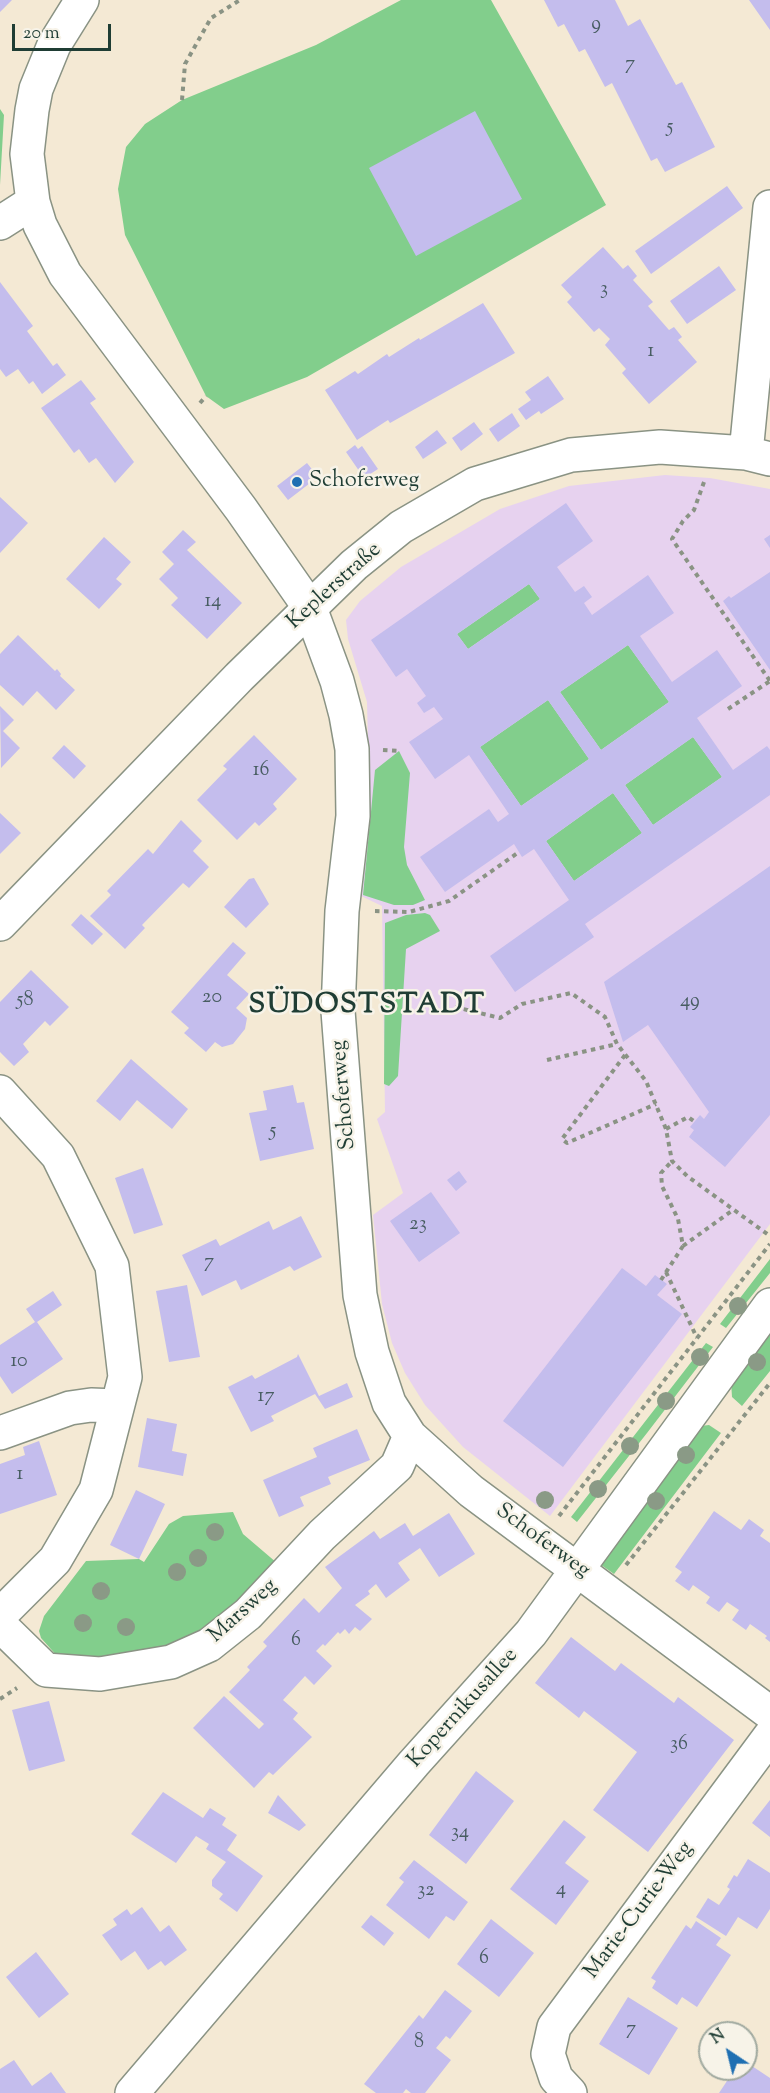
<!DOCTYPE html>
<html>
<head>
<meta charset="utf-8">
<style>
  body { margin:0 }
  #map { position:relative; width:770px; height:2093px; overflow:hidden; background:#f4e9d4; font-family:"Sorts Mill Goudy",serif }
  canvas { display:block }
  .north { position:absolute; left:698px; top:2021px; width:60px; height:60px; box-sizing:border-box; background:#f7f3e8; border:2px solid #a1aaa0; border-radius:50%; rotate:325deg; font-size:16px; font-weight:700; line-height:24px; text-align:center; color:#1f3d34 }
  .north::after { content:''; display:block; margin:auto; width:21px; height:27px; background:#1f6fb2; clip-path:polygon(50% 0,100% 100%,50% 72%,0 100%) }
  .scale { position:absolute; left:12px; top:24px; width:99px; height:27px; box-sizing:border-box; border:3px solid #1f3d34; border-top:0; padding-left:8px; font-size:18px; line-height:21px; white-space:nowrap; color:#1f3d34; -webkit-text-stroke:4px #f7f3e8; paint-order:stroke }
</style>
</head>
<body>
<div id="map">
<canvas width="770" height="2093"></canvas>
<div class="north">N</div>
<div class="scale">20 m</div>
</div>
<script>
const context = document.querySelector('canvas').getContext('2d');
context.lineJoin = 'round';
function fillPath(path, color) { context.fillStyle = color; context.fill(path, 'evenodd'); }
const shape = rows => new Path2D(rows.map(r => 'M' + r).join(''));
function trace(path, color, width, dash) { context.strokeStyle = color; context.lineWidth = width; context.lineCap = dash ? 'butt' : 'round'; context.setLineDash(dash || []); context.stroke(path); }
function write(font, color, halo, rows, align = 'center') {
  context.font = font + ' "Sorts Mill Goudy",serif'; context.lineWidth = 5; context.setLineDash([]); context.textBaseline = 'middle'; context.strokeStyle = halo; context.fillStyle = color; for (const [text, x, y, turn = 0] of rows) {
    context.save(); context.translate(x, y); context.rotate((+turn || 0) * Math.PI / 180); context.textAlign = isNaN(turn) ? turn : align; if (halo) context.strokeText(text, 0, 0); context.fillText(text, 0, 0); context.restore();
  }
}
fillPath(shape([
  [665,475,710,478,770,489,770,1224,550,1516,463,1447,425,1405,405,1373,392,1343,382,1304,373,1215,403,1193,377,1119,385,1112,382,906,361,896,369,784,367,702,348,639,346,620,360,601,401,567,500,509,569,486]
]), '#e7d2ef');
fillPath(shape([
  [401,0,491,0,606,205,307,377,224,409,206,396,125,235,118,189,126,147,145,124,182,100,316,45],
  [0,109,4,115,0,185],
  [529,584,540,599,468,649,457,634],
  [628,645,669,702,601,750,560,692],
  [548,700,589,759,521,806,480,747],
  [693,737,722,777,653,825,625,785],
  [399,751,410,773,404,847,407,865,425,900,413,905,394,905,363,895,375,770],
  [613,793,642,833,574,881,546,841],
  [425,913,430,915,440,931,406,949,398,1076,389,1086,384,1084,385,923,406,915],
  [770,1259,770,1273,726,1328,720,1324],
  [770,1331,770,1371,742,1406,732,1397,731,1381],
  [706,1343,713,1347,647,1433,577,1522,571,1517],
  [709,1425,721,1433,614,1574,597,1562,701,1426],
  [233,1512,243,1534,277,1563,236,1604,184,1643,132,1658,58,1657,41,1638,39,1631,44,1616,86,1561,139,1559,144,1562,169,1524,183,1516]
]), '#82ce8c');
fillPath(shape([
  [0,0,12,0,0,12],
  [544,0,615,0,628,26,640,19,676,85,682,82,715,147,665,172,657,158,651,161,612,83,605,87,585,49,579,52,564,24,558,27],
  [749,0,770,0,770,30],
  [475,111,522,199,416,256,369,168],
  [727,186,743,208,651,274,635,251],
  [603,247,623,269,628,265,637,276,633,280,653,302,648,306,669,330,674,327,682,337,678,340,697,362,649,404,622,373,626,369,605,345,610,339,599,328,594,332,567,302,572,297,561,285],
  [719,266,736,290,687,324,670,301],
  [0,282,33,326,27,331,53,366,57,363,66,375,42,394,33,381,29,384,18,369,6,377,0,369],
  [483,303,515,353,390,423,388,420,357,440,325,390,355,371,358,374,387,354,389,357,419,338,420,340],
  [548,376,564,399,541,414,539,411,526,420,518,409,531,400,525,392],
  [81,380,96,399,90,403,134,462,115,483,96,458,89,463,79,449,74,453,41,408],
  [512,413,520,426,498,442,489,429],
  [474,422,483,434,461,451,452,438],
  [437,430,447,443,423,459,415,447],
  [355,445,358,449,362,446,378,469,364,478,346,452],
  [307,463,318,477,288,500,277,486],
  [0,497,28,523,0,553],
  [566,503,593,541,557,567,575,592,584,586,592,597,584,603,592,615,648,575,674,613,640,636,672,682,717,650,742,686,697,718,733,770,767,746,770,750,770,795,585,924,594,937,515,992,490,956,569,900,534,849,522,857,514,844,445,892,420,857,489,809,498,822,509,814,469,755,435,779,409,742,443,719,434,707,424,713,417,703,426,696,407,669,396,677,371,640],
  [529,584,540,599,468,649,457,634],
  [628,645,669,702,601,750,560,692],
  [548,700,589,759,521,806,480,747],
  [693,737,722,777,653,825,625,785],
  [613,793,642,833,574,881,546,841],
  [183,530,196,542,187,550,242,603,207,639,171,605,178,598,159,579,174,564,162,552],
  [770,535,770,548,764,539],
  [104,537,131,562,116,579,122,584,99,609,66,579],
  [770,572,770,670,723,601,729,596,731,598],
  [18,635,55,671,57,669,61,674,60,676,75,690,56,710,37,691,23,706,0,685,0,654],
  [0,706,14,720,3,731,20,748,1,768],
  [254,735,297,779,273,804,277,809,259,826,255,822,237,840,197,800,227,769,223,766],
  [64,745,86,766,74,779,52,758],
  [0,813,21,833,0,854],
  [181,820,202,841,193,851,209,867,189,888,183,883,142,925,145,928,125,949,90,916,111,895,107,891,148,849,153,854],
  [770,866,770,1115,725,1167,689,1137,694,1130,690,1127,700,1115,704,1119,709,1112,648,1025,623,1042,604,982],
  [254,878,269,904,246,928,224,907,249,879],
  [81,914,103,934,92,945,71,925],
  [233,942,246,953,227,975,249,994,236,1008,247,1018,245,1029,233,1044,222,1047,215,1042,206,1052,184,1033,189,1028,171,1012],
  [31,970,69,1007,50,1026,45,1021,23,1044,29,1052,14,1066,0,1052,0,1002],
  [131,1059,188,1109,172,1129,137,1100,120,1121,96,1101],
  [293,1085,297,1103,304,1102,314,1149,260,1161,249,1113,267,1110,263,1091],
  [143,1168,163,1225,134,1234,115,1178],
  [459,1171,467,1182,456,1191,447,1180],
  [431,1192,460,1233,419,1262,390,1221],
  [301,1216,322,1257,294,1271,290,1266,241,1290,236,1280,202,1296,182,1255,216,1239,220,1246,269,1221,273,1230],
  [622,1268,646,1286,655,1275,667,1284,657,1295,682,1314,563,1467,503,1421],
  [187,1285,200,1357,169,1362,156,1291],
  [53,1291,62,1305,37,1322,63,1359,12,1394,0,1376,0,1345,35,1322,26,1309],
  [298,1354,319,1396,347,1383,353,1397,325,1409,315,1394,271,1416,274,1421,251,1432,228,1387,252,1375,255,1379,297,1357],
  [147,1418,177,1424,172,1451,187,1454,183,1476,138,1467],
  [357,1429,370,1460,328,1477,331,1484,300,1497,304,1506,279,1517,263,1480,317,1457,313,1448],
  [39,1441,57,1495,0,1514,0,1464,25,1455,23,1447],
  [136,1490,165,1504,139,1559,110,1545],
  [714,1511,741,1530,749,1519,764,1530,760,1536,770,1543,770,1642,765,1638,767,1636,750,1624,746,1630,732,1620,739,1610,727,1602,719,1612,706,1603,710,1597,693,1585,689,1591,675,1581,682,1572,675,1567],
  [449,1513,475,1554,439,1577,420,1548,398,1563,410,1580,386,1598,376,1584,368,1591,370,1594,355,1605,372,1619,360,1631,355,1627,349,1634,345,1629,340,1634,338,1632,325,1646,323,1644,316,1651,332,1666,314,1685,305,1676,283,1700,298,1713,293,1719,312,1737,273,1775,269,1772,254,1788,193,1728,224,1696,259,1729,264,1724,229,1692,250,1670,247,1667,267,1646,263,1642,304,1598,319,1613,342,1588,325,1567,374,1531,380,1539,405,1523,413,1536],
  [571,1637,615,1671,621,1663,674,1703,678,1697,734,1740,648,1852,593,1810,637,1752,584,1711,579,1718,535,1683],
  [49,1701,65,1761,29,1771,12,1710],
  [476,1771,514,1801,466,1864,429,1835],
  [163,1792,203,1818,210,1808,226,1818,222,1825,237,1835,227,1850,263,1876,237,1912,219,1899,223,1894,212,1886,212,1880,226,1862,206,1849,209,1844,196,1836,176,1863,131,1834],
  [278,1795,306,1825,299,1831,268,1813],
  [770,1800,770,1837,752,1823],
  [564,1820,586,1837,565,1863,589,1881,556,1925,510,1889],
  [748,1859,770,1873,770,1909,757,1929,738,1917,726,1936,696,1917,708,1898,719,1905,730,1889,727,1887,734,1875,737,1877],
  [414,1860,468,1902,454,1921,446,1916,429,1939,386,1905,404,1882,399,1878],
  [142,1907,160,1932,169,1925,187,1950,165,1966,161,1961,148,1970,135,1951,121,1961,102,1935,117,1925,113,1919,127,1909,131,1915],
  [371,1915,394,1933,384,1946,361,1927],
  [491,1919,534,1953,499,1997,457,1964],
  [696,1921,721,1938,716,1945,731,1955,697,2007,682,1997,677,2005,652,1988,656,1981,651,1978,686,1925,691,1929],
  [36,1952,69,1994,39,2018,6,1977],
  [445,1990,472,2011,450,2039,446,2036,436,2048,451,2060,425,2093,411,2093,406,2089,403,2093,376,2093,364,2084,419,2015,423,2019],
  [628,1997,678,2028,649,2075,599,2044],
  [14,2060,32,2086,51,2072,66,2093,0,2093,0,2069],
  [746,2062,770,2078,770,2093,719,2093,735,2069,746,2069]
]), '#c4bded');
const street = shape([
  [82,0,54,45,36,89,32,110,27,154,33,202,40,225,65,274,241,509,310,608,337,681,346,715,352,749,353,816,342,911,338,1011,360,1295,372,1352,389,1403,410,1436,471,1491,770,1713],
  [0,223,33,202],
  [746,453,770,207],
  [0,924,239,677,354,565,401,527,475,484,571,455,660,447,746,453,770,459],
  [0,1092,58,1156,112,1266,125,1377,96,1490,55,1560,0,1615],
  [0,1433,70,1408,91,1405,117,1406],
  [0,1625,46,1670,100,1674,171,1662,209,1645,248,1614,322,1535,397,1466,410,1436],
  [132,2093,414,1763,531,1633,770,1305],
  [570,2093,556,2078,548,2054,554,2027,770,1736]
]);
trace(street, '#8a9384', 36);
trace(shape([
  [182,100,185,64,211,18,240,0],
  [200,403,206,396],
  [704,482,694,510,683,521,672,539,770,681],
  [728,709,770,681],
  [383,750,399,751],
  [375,911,409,912,449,901,519,852],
  [455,1007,500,1018,522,1004,571,993,605,1017,617,1044,646,1081,666,1129,672,1161,687,1176,770,1236],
  [625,1055,562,1139,567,1143,656,1104],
  [547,1060,617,1044],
  [666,1129,688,1117,695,1122],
  [683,1246,733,1210],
  [666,1272,697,1338],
  [661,1280,683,1246,678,1219,662,1186,661,1173,672,1161],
  [559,1516,770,1244],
  [626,1565,770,1383],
  [0,1699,17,1688]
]), '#8a9384', 4, [4.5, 4.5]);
trace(street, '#fff', 33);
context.fillStyle = '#8a9a86';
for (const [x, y] of [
  [738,1306],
  [700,1357],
  [757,1362],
  [666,1401],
  [630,1446],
  [686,1455],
  [598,1489],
  [545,1500],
  [656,1501],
  [215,1532],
  [198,1558],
  [177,1572],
  [101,1591],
  [83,1623],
  [126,1627]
]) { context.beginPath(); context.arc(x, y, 9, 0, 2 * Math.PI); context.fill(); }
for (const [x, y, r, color] of [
  [297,482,6,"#1f6fb2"]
]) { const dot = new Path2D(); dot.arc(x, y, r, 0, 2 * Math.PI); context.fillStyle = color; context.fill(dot); trace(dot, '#f7f3e8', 2); }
write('20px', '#485d62', null, [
  ["9",596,26],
  ["7",630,66],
  ["5",670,129],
  ["3",604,291],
  ["1",651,353],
  ["14",213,603],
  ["16",261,772],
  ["20",212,999],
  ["58",25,1002],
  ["49",690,1003],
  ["5",273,1133],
  ["23",418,1226],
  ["7",209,1264],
  ["10",19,1363],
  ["17",266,1398],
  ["1",20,1476],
  ["6",296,1642],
  ["36",679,1746],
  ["34",460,1834],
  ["4",561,1891],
  ["32",426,1892],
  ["6",484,1960],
  ["7",631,2031],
  ["8",419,2044]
]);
write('22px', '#1f3d34', '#f7f3e8', [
  ["Schoferweg",309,482]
], 'left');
write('22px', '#1f3d34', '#f7f3e8', [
  ["Keplerstraße",335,587,-42],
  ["Schoferweg",345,1095,-95],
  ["Schoferweg",542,1542,36],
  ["Marsweg",244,1612,-42],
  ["Kopernikusallee",464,1709,-48],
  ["Marie-Curie-Weg",640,1911,-53]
]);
context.letterSpacing = '1.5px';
write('bold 28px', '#1f3d34', '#f7f3e8', [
  ["SÜDOSTSTADT",367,1007]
]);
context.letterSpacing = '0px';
</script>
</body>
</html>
